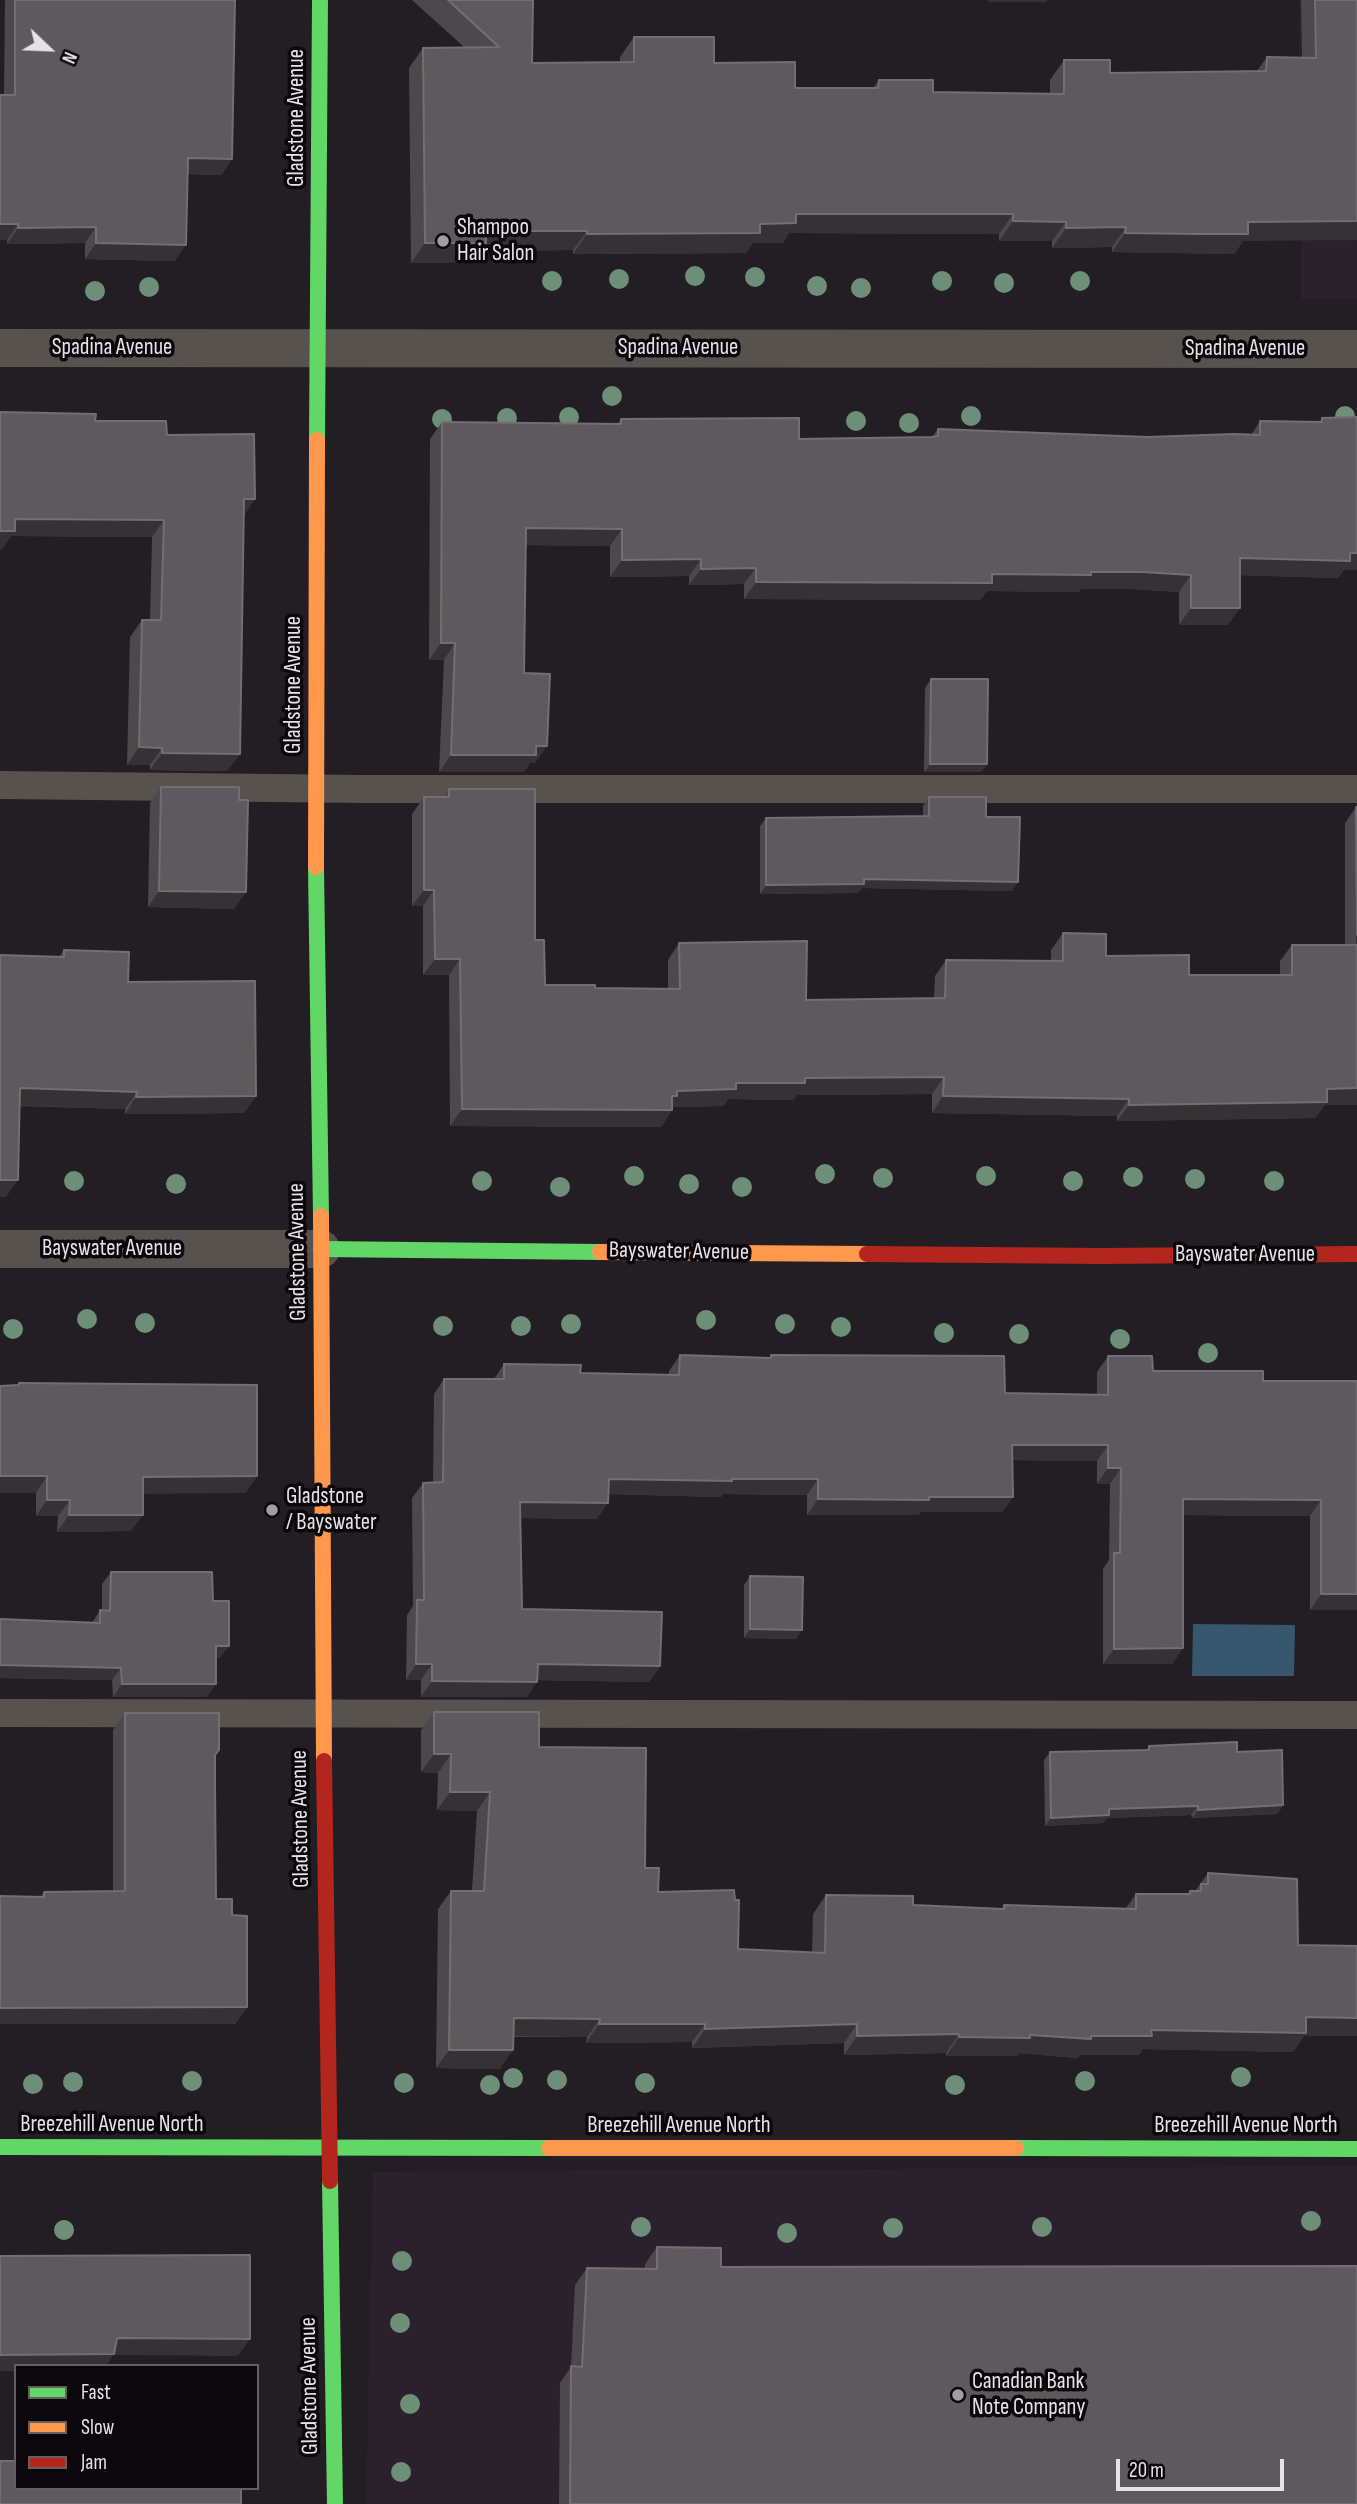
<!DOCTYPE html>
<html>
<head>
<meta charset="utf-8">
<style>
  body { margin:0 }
  #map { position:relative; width:1357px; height:2504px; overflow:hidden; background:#231e23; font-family:"Sofia Sans Condensed",sans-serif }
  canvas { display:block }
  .legend { position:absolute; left:14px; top:2364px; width:245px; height:126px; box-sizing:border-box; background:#0b080c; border:2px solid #635f64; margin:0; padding:9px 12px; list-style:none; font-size:21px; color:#e6e1e7 }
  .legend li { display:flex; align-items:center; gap:14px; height:35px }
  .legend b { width:35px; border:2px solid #635f64 }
  .north { position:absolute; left:14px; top:14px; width:70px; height:70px; -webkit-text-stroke:5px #0b080c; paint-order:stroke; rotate:113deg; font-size:19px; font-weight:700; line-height:28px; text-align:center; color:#e6e1e7 }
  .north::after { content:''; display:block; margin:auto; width:24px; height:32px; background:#e6e1e7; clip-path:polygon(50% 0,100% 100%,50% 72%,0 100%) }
  .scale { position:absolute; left:1116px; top:2459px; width:168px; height:32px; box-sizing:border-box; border:4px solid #e6e1e7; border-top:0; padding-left:9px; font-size:21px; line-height:24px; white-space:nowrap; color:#e6e1e7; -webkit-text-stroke:5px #0b080c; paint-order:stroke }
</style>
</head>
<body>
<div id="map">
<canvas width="1357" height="2504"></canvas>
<ul class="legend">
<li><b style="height:9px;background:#63d668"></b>Fast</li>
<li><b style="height:9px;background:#ff974d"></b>Slow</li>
<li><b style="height:9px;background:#b3261e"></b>Jam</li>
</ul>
<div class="north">N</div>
<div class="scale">20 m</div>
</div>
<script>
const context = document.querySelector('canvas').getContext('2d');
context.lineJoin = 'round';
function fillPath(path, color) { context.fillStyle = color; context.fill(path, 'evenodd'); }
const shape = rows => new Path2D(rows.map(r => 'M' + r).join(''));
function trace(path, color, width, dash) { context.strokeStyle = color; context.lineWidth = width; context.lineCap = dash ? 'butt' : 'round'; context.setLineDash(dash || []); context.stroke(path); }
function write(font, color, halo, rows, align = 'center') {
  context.font = font + ' "Sofia Sans Condensed",sans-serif'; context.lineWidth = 7; context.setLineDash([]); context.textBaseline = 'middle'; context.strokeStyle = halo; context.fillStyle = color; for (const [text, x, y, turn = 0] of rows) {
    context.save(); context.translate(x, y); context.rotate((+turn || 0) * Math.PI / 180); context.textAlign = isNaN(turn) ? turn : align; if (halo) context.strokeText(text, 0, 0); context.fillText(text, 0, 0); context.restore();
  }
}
fillPath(shape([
  [1299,0,1357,0,1357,299,1301,299],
  [1357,2166,1357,2504,366,2504,373,2172]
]), '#2b212d');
fillPath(shape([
  [1193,1624,1295,1625,1294,1676,1192,1676]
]), '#37576f');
trace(shape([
  [0,785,363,789,1357,789],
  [0,1713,1357,1715]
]), '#57524e', 28);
trace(shape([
  [0,348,1357,349],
  [0,1249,321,1249]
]), '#57524e', 38);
trace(shape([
  [317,440,320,0],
  [316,867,321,1216],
  [321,1249,600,1252],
  [0,2147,549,2148],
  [1016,2148,1357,2149],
  [330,2181,335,2504]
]), '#63d668', 16);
trace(shape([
  [316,867,317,440],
  [321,1216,324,1761],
  [600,1252,867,1254],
  [549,2148,1016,2148]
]), '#ff974d', 16);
trace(shape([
  [867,1254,1100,1256,1357,1254],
  [324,1761,330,2181]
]), '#b3261e', 16);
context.fillStyle = '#6d8e77';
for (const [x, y] of [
  [695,276],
  [755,277],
  [619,279],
  [552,281],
  [942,281],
  [1080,281],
  [1004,283],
  [817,286],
  [149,287],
  [861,288],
  [95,291],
  [612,396],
  [971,416],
  [1345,416],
  [569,417],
  [507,418],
  [442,419],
  [856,421],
  [909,423],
  [825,1174],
  [634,1176],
  [986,1176],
  [1133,1177],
  [883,1178],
  [1195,1179],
  [74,1181],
  [482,1181],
  [1073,1181],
  [1274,1181],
  [176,1184],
  [689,1184],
  [560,1187],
  [742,1187],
  [87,1319],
  [706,1320],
  [145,1323],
  [571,1324],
  [785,1324],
  [443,1326],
  [521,1326],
  [841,1327],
  [13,1329],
  [944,1333],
  [1019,1334],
  [1120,1339],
  [1208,1353],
  [1241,2077],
  [513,2078],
  [557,2080],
  [192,2081],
  [1085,2081],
  [73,2082],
  [404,2083],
  [645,2083],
  [33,2084],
  [490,2085],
  [955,2085],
  [1311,2221],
  [641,2227],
  [1042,2227],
  [893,2228],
  [64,2230],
  [787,2233],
  [402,2261],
  [400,2323],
  [410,2404],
  [401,2472]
]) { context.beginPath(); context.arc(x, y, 10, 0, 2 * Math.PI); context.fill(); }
fillPath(shape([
  [5,0,235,0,232,159,221,175,188,174,175,261,85,259,85,243,7,244,7,240,0,240,0,95,4,95],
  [412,0,533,0,532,63,620,62,620,57,634,37,795,88,873,88,879,80,933,92,1050,94,1050,80,1064,60,1110,73,1257,71,1267,57,1302,58,1301,0,1357,0,1243,241,1234,254,1112,252,1112,247,1052,248,1052,241,999,241,999,234,789,233,783,243,753,243,746,253,573,254,573,250,480,251,472,262,411,263,409,68,423,48,464,47],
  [1322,418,1344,570,1338,578,1240,575,1228,625,1179,625,1179,592,1132,589,1081,589,1079,592,987,591,980,600,744,599,744,584,689,585,689,576,610,577,610,546,526,545,524,673,535,763,530,763,524,772,439,772,444,660,429,660,430,439,442,422,617,424,621,419,799,439,932,437,938,429,1148,437,1251,435,1260,421,1320,421],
  [95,421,167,435,255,499,244,514,240,754,227,771,150,770,150,765,127,765,130,637,142,620,150,620,152,537,11,536,2,549,0,549],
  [931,679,987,764,981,772,924,772,925,688],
  [161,787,234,909,148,907,150,803],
  [449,789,535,940,545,985,595,988,668,989,668,960,679,943,806,1000,934,998,935,976,946,960,1051,961,1051,950,1063,933,1106,956,1189,975,1280,975,1280,961,1292,945,1345,945,1345,823,1356,807,1357,1105,1325,1105,1315,1118,1117,1121,1117,1116,932,1113,932,1094,797,1095,793,1100,728,1099,724,1106,672,1107,672,1110,661,1127,450,1126,449,975,423,975,423,906,412,906,412,814,424,797,444,797],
  [929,797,986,817,1012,891,862,888,858,893,760,894,760,826,766,818,923,816,923,806],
  [64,950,128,982,256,1096,244,1113,125,1114,125,1109,20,1106,6,1197,0,1197,0,955,59,957],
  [680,1355,770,1358,771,1355,1005,1393,1097,1395,1097,1372,1108,1356,1153,1371,1263,1381,1357,1381,1357,1610,1310,1610,1310,1516,1183,1515,1183,1648,1172,1664,1103,1664,1103,1569,1109,1560,1110,1484,1097,1484,1097,1461,1012,1460,1013,1497,1002,1512,921,1512,918,1515,807,1515,807,1495,723,1494,721,1497,608,1494,597,1519,520,1518,522,1609,660,1666,649,1682,537,1680,527,1697,421,1697,421,1680,406,1680,407,1615,413,1606,412,1498,423,1483,433,1483,434,1394,444,1379,494,1379,504,1364,580,1373,669,1375,669,1371],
  [19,1383,257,1476,245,1493,143,1493,131,1531,57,1532,58,1516,36,1516,36,1493,17,1385],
  [111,1572,213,1601,220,1658,216,1658,207,1697,113,1697,112,1680,0,1678,0,1619,92,1623,100,1610,102,1610,102,1584],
  [750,1576,796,1639,744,1638,744,1585],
  [434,1712,539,1747,645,1868,658,1892,738,1949,812,1953,813,1914,826,1895,913,1905,1002,1909,1004,1905,1126,1908,1136,1894,1188,1894,1190,1891,1195,1891,1208,1873,1298,1945,1357,1946,1357,2036,1304,2036,1293,2052,1143,2049,1139,2055,1080,2055,1078,2058,1019,2053,1017,2056,946,2056,946,2053,844,2055,844,2043,692,2048,692,2042,586,2043,587,2037,514,2037,500,2069,436,2068,438,1909,451,1891,472,1891,477,1811,437,1810,438,1773,421,1772,421,1730],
  [125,1713,219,1750,215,1756,216,1899,232,1915,247,2007,235,2024,41,1896,44,1892,113,1891,113,1730],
  [1149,1746,1237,1752,1283,1805,1277,1814,1192,1818,1191,1815,1107,1818,1103,1823,1045,1826,1044,1760,1050,1752,1146,1750],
  [657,2247,721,2267,1357,2504,559,2504,560,2383,571,2367,575,2285,587,2268,645,2268,645,2264]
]), '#4d484c');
fillPath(shape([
  [989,0,1048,0,1046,2,988,2],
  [188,158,232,159,221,175,177,174],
  [796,214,1013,214,999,234,789,233,783,243,753,243,746,253,573,254,587,234,760,224],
  [1013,221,1066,222,1052,241,999,241],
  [1357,221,1357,240,1243,241,1234,254,1112,252,1125,233,1248,222],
  [0,224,18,224,7,240,0,240],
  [96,227,85,243,7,244,18,228],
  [1126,227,1112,247,1052,248,1066,228],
  [486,231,587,231,573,250,480,251,472,262,411,263,425,243],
  [96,243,186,245,175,261,85,259],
  [244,499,255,499,243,517],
  [15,519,164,520,152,537,11,536,2,549,0,549,0,531],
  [526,528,622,529,610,546,515,545],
  [1357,553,1357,570,1344,570,1338,578,1228,575,1240,558],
  [701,559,689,576,610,577,622,560],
  [756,568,744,584,689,585,701,569],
  [1143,572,1191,575,1179,592,1132,589,1081,589,1079,592,987,591,980,600,744,599,756,582,992,574],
  [1191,608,1240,608,1228,625,1179,625],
  [441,643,455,643,444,660,429,660],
  [536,746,547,746,535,763,530,763,524,772,439,772,451,755],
  [139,747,162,748,150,765,127,765],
  [162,753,240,754,227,771,150,770],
  [930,764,987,764,981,772,924,772],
  [864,879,1018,882,1012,891,862,888,858,893,760,894,766,885],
  [424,890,434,890,423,906,412,906],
  [159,891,246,892,234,909,148,907],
  [435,959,460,959,449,975,423,975],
  [944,1077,932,1094,797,1095,793,1100,728,1099,724,1106,669,1107,672,1110,661,1127,450,1126,462,1109,672,1096,677,1091,736,1083,805,1078],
  [20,1088,137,1092,125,1109,9,1105],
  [1357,1088,1357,1105,1325,1105,1315,1118,1117,1121,1129,1105,1327,1089],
  [256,1096,244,1113,125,1114,136,1097],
  [943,1096,1129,1099,1117,1116,932,1113],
  [0,1180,18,1180,6,1197,0,1197],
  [1012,1445,1108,1445,1097,1461,1001,1460],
  [1108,1468,1121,1468,1110,1484,1097,1484],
  [0,1476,47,1476,36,1493,0,1493],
  [257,1476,245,1493,131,1494,143,1477],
  [609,1479,818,1479,807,1495,723,1494,721,1497,598,1494],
  [929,1497,1013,1497,1002,1512,921,1512,918,1515,807,1515,818,1499],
  [1183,1499,1321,1500,1310,1516,1172,1515],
  [47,1500,70,1500,58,1516,36,1516],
  [520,1502,608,1503,597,1519,509,1518],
  [69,1515,143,1515,131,1531,57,1532],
  [1321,1594,1357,1594,1357,1610,1310,1610],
  [750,1629,802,1630,796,1639,744,1638],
  [216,1646,229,1646,220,1658,207,1658],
  [1183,1648,1172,1664,1103,1664,1114,1649],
  [416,1664,432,1664,421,1680,406,1680],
  [538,1664,660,1666,649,1682,527,1680],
  [0,1665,121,1668,112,1680,0,1678],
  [432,1681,537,1682,527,1697,421,1697],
  [122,1684,216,1684,207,1697,113,1697],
  [434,1754,451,1754,438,1773,421,1772],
  [450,1792,490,1792,477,1811,437,1810],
  [1283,1805,1277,1814,1192,1818,1198,1810],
  [1198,1806,1191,1815,1107,1818,1103,1823,1045,1826,1051,1818,1109,1809],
  [247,2007,235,2024,0,2024,0,2008],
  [1306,2017,1357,2018,1357,2036,1304,2036,1293,2052,1143,2049,1139,2055,1080,2055,1078,2058,1019,2053,1017,2056,946,2056,959,2037,1030,2035,1091,2036],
  [514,2018,600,2019,587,2037,501,2036],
  [599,2024,705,2024,692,2042,586,2043],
  [857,2024,844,2043,692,2048,705,2029],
  [959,2034,946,2053,844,2055,857,2036],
  [449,2050,513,2050,500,2069,436,2068],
  [117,2338,250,2339,238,2356,113,2355,106,2366,16,2366,16,2371,0,2371,0,2355]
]), '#363134');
const building = shape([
  [15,0,235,0,232,159,188,158,186,245,96,243,96,227,18,228,18,224,0,224,0,95,15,95,15,0],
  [448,0,533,0,532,63,634,62,634,37,714,37,714,63,795,62,795,88,878,88,879,80,933,80,933,92,1064,94,1064,60,1110,60,1110,73,1266,71,1267,57,1316,58,1315,0,1357,0,1357,221,1248,222,1248,234,1195,234,1125,233,1126,227,1066,228,1066,222,1013,221,1013,214,796,214,796,223,760,224,760,233,587,234,587,231,486,231,486,243,425,243,423,48,499,47,448,0],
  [0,412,96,414,95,421,166,421,167,435,254,434,255,499,244,499,240,754,162,753,162,748,139,747,142,620,161,620,164,520,15,519,15,531,0,531,0,412],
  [1357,417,1357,553,1350,553,1350,561,1240,558,1240,608,1191,608,1191,575,1143,572,1091,572,1091,575,992,574,992,583,756,582,756,568,701,569,701,559,622,560,622,529,526,528,524,673,550,674,547,746,536,746,536,755,451,755,455,643,441,643,442,422,621,424,621,419,799,418,799,439,932,437,938,436,938,429,1148,437,1234,434,1260,435,1260,421,1322,422,1322,418,1357,417],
  [931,679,988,679,987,764,930,764,931,679],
  [161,787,239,787,239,800,248,800,246,892,159,891,161,787],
  [449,789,535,789,535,940,544,940,545,985,595,985,595,988,680,989,679,943,807,941,806,1000,945,998,946,960,1063,961,1063,933,1106,934,1106,956,1189,955,1189,975,1292,975,1292,945,1357,945,1357,1088,1327,1089,1327,1102,1129,1105,1129,1099,943,1096,944,1077,805,1078,805,1083,736,1083,736,1089,677,1091,677,1096,672,1096,672,1110,462,1109,460,959,435,959,434,890,424,890,424,797,449,797,449,789],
  [929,797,986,797,986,817,1020,817,1018,882,864,879,864,884,766,885,766,818,929,816,929,797],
  [1356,807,1357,807,1357,935,1356,807],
  [64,950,129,952,128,982,255,981,256,1096,136,1097,137,1092,20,1088,18,1180,0,1180,0,955,64,957,64,950],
  [680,1355,771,1358,771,1355,1004,1356,1005,1393,1108,1395,1108,1356,1152,1356,1153,1371,1263,1371,1263,1381,1357,1381,1357,1594,1321,1594,1321,1500,1183,1499,1183,1648,1114,1649,1114,1553,1120,1553,1121,1468,1108,1468,1108,1445,1012,1445,1013,1497,929,1497,929,1500,818,1499,818,1479,732,1479,732,1481,609,1479,608,1503,520,1502,522,1609,662,1612,660,1666,538,1664,537,1682,432,1681,432,1664,416,1664,417,1600,424,1600,423,1483,443,1482,444,1379,504,1379,504,1364,581,1365,580,1373,679,1375,680,1355],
  [19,1383,257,1385,257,1476,143,1477,143,1515,69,1515,70,1500,47,1500,47,1476,0,1476,0,1386,19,1385,19,1383],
  [111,1572,212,1572,213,1601,229,1601,229,1646,216,1646,216,1684,122,1684,121,1668,0,1665,0,1619,100,1623,100,1610,110,1611,111,1572],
  [750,1576,803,1577,802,1630,750,1629,750,1576],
  [434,1712,539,1712,539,1747,646,1748,645,1868,659,1868,658,1892,734,1890,735,1900,739,1900,738,1949,825,1953,826,1895,913,1896,913,1905,1004,1909,1004,1905,1136,1909,1136,1894,1190,1894,1190,1891,1201,1891,1201,1884,1208,1884,1208,1873,1297,1879,1298,1945,1357,1946,1357,2018,1306,2017,1306,2033,1151,2030,1152,2036,1091,2036,1091,2039,1030,2035,1030,2038,959,2037,959,2034,857,2036,857,2024,705,2029,705,2024,599,2024,600,2019,514,2018,513,2050,449,2050,451,1891,484,1891,490,1792,450,1792,451,1754,434,1754,434,1712],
  [125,1713,219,1713,219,1750,215,1755,215,1782,216,1899,232,1899,232,1915,247,1916,247,2007,0,2008,0,1896,44,1897,44,1892,125,1891,125,1713],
  [1237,1742,1237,1752,1282,1750,1283,1805,1198,1810,1198,1806,1109,1809,1109,1815,1051,1818,1050,1752,1149,1750,1149,1746,1237,1742],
  [657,2247,721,2248,721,2267,1357,2266,1357,2504,570,2504,571,2366,582,2367,587,2268,657,2269,657,2247],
  [250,2255,250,2339,117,2338,114,2354,0,2355,0,2256,250,2255],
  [0,2461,16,2461,16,2488,241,2488,241,2504,0,2504,0,2461]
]);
fillPath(building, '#5e595c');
trace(building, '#736e72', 2);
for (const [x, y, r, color] of [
  [443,241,7,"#a29da2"],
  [272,1510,7,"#a29da2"],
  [958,2395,7,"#a29da2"]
]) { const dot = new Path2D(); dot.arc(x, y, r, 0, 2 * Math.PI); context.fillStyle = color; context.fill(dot); trace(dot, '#0b080c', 2.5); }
write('23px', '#e6e1e7', '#0b080c', [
  ["Gladstone Avenue",297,118,-90],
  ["Spadina Avenue",112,348],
  ["Spadina Avenue",678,348],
  ["Spadina Avenue",1245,349],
  ["Gladstone Avenue",294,685,-90],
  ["Bayswater Avenue",112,1249],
  ["Gladstone Avenue",298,1252,-91],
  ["Bayswater Avenue",679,1252,1],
  ["Bayswater Avenue",1245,1255],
  ["Gladstone Avenue",301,1819,-91],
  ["Breezehill Avenue North",112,2125],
  ["Breezehill Avenue North",679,2126],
  ["Breezehill Avenue North",1246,2126],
  ["Gladstone Avenue",310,2386,-91]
]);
write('23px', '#e6e1e7', '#0b080c', [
  ["Shampoo",457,228],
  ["Hair Salon",457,254],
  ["Gladstone",286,1497],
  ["/ Bayswater",286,1523],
  ["Canadian Bank",972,2382],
  ["Note Company",972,2408]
], 'left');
</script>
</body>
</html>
